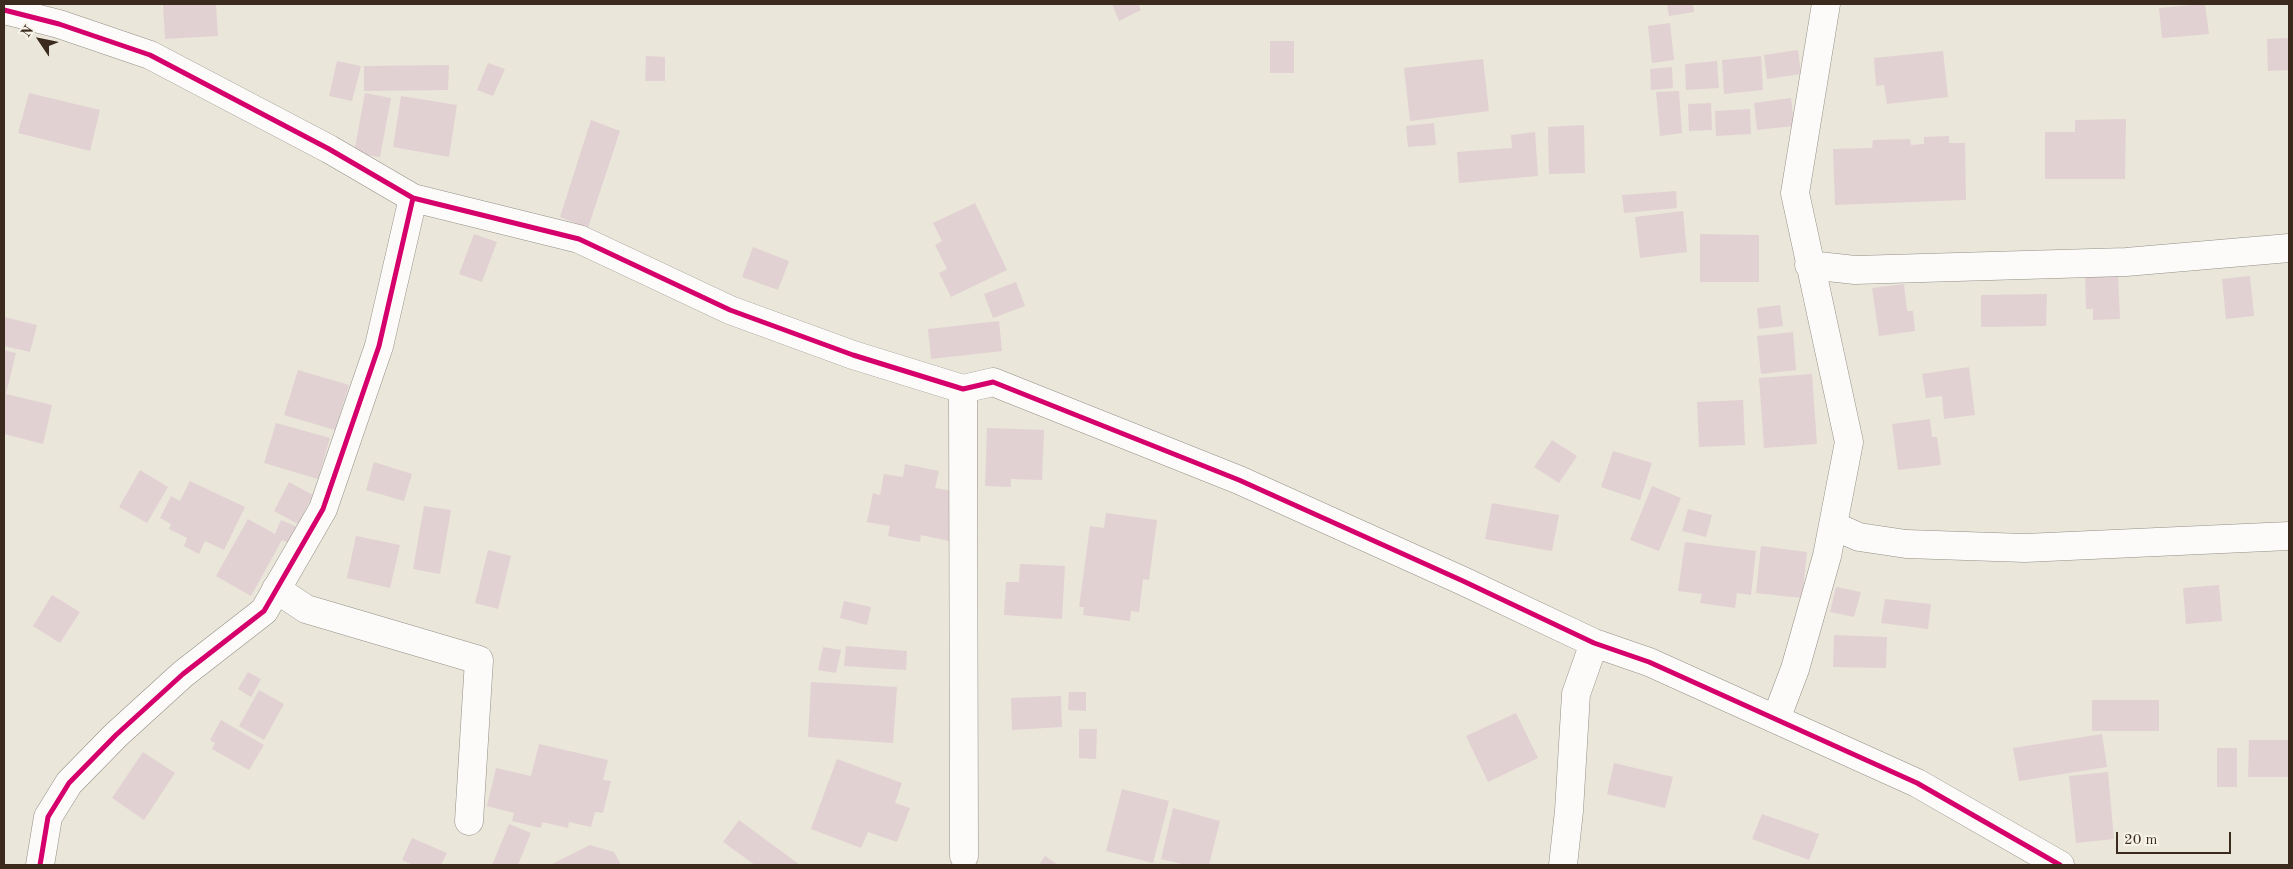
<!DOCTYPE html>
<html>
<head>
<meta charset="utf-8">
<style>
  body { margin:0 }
  #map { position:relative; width:2293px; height:869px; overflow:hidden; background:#eae6da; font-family:"Old Standard TT",serif }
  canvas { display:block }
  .frame { position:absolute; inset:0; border:5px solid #3b2a1e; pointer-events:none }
  .north { position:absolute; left:15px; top:15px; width:50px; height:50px; -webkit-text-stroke:4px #f7f3e8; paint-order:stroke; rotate:304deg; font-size:14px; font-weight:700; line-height:20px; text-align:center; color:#3b2a1e }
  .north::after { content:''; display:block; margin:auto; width:18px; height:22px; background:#3b2a1e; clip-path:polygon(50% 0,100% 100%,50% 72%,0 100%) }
  .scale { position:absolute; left:2116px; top:832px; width:115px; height:22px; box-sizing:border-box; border:2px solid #3b2a1e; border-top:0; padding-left:6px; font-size:15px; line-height:18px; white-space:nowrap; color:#3b2a1e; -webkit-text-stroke:4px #f7f3e8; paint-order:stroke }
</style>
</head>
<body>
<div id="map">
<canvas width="2293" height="869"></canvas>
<div class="frame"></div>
<div class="north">N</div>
<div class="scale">20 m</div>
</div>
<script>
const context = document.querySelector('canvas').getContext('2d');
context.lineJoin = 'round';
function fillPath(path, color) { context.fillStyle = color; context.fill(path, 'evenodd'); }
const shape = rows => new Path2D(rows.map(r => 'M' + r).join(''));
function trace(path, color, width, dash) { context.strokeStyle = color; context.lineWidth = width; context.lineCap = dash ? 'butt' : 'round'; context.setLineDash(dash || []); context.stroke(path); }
fillPath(shape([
  [163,4,216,4,218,36,165,39],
  [1112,4,1138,4,1141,10,1119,21],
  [1667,4,1693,4,1694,12,1669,16],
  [2205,4,2209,34,2162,38,2159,8],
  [1670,23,1674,60,1652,63,1648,26],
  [2289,38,2289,70,2268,71,2267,39],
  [1270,41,1294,41,1294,73,1270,73],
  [1798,50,1801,74,1767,79,1764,55],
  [1943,51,1948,97,1887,104,1884,85,1876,86,1874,58],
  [646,56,665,57,665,81,645,81],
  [1761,56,1763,90,1724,94,1722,60],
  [1483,59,1489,111,1410,121,1404,68],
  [337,61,361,66,352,101,329,96],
  [1717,61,1719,88,1686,90,1685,64],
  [488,63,505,69,493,96,477,90],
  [449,65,448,90,364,91,364,66],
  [1672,67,1673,88,1651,90,1650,69],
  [1679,91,1682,133,1660,136,1656,92],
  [29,93,100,110,90,151,18,133],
  [365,93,391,98,380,157,354,153],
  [401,96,457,105,449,157,393,147],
  [1791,98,1794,126,1757,130,1754,103],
  [1711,103,1712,130,1689,131,1688,104],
  [1750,109,1751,134,1716,136,1715,111],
  [2126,119,2125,179,2045,179,2045,132,2075,132,2075,120],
  [591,120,620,131,588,228,560,217],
  [1434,123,1436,145,1408,147,1406,126],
  [1584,125,1585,173,1549,174,1548,127],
  [1535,132,1538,176,1459,183,1457,152,1512,148,1511,135],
  [1949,136,1949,143,1965,143,1966,200,1835,205,1833,149,1872,148,1873,140,1910,139,1911,145,1924,144,1924,137],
  [1676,191,1677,208,1624,213,1622,195],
  [975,203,1007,270,951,297,939,273,947,269,935,245,942,241,933,223],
  [1683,211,1687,252,1640,258,1635,217],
  [474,234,497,242,482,282,459,274],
  [1700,234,1759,235,1759,282,1700,282],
  [753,247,789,261,778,290,742,277],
  [2118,274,2120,319,2093,320,2093,309,2086,309,2085,275],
  [2250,276,2254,316,2226,319,2222,279],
  [1016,282,1025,306,993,318,984,294],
  [1904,284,1907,311,1913,311,1915,331,1879,336,1872,288],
  [2047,294,2046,326,1981,327,1981,295],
  [1780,305,1783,326,1759,329,1757,308],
  [4,317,37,325,30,352,4,346],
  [999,321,1002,351,931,359,928,329],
  [1793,332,1796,370,1761,374,1757,336],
  [4,350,16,353,6,394,52,405,43,444,4,434],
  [1969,367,1975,415,1944,419,1942,396,1926,398,1922,374],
  [298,370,349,385,335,430,284,415],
  [1812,374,1817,444,1764,448,1759,378],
  [1743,400,1745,445,1699,447,1697,402],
  [1930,419,1932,437,1937,437,1941,465,1898,470,1892,424],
  [276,423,330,438,318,479,264,463],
  [987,428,1044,430,1042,480,1011,479,1011,487,985,486],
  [1552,440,1577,456,1559,483,1534,467],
  [1613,451,1652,463,1640,500,1601,487],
  [374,462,412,474,404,501,366,490],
  [905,464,939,471,935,488,959,492,949,541,921,535,920,542,888,536,890,526,867,522,873,493,880,495,884,474,903,477],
  [140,470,168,487,147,523,119,507],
  [190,481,245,507,224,550,205,541,199,554,184,546,187,538,169,529,171,524,160,518,171,496,180,501],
  [289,482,313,495,298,524,274,511],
  [1652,486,1681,498,1659,551,1630,540],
  [1492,503,1559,515,1552,551,1485,539],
  [424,506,451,510,440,574,413,569],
  [1688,509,1712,515,1706,537,1682,531],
  [1106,513,1157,520,1149,580,1143,579,1139,612,1131,611,1130,621,1083,615,1084,607,1079,607,1090,526,1104,528],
  [248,519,275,534,281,520,297,527,289,543,282,540,251,596,216,576],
  [356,536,400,545,390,588,347,578],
  [1685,542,1756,551,1751,595,1737,593,1735,608,1700,603,1702,594,1678,591],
  [1761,546,1807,552,1802,598,1756,593],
  [488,550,511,556,498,609,475,603],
  [1020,564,1065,566,1062,619,1004,615,1006,582,1019,582],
  [2219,585,2222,621,2186,624,2183,588],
  [1836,587,1861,592,1854,617,1830,612],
  [52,595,80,612,60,643,33,626],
  [1885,599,1931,604,1928,629,1881,623],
  [844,601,871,607,867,625,840,618],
  [1834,635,1887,637,1886,668,1833,667],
  [846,646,907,651,906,670,844,666],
  [823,647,841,650,836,673,818,670],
  [248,672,261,679,251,697,238,689],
  [811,682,897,687,893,743,808,737],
  [259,690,284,704,264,740,239,726],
  [1069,692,1086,692,1086,711,1068,710],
  [1061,696,1062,727,1012,730,1011,698],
  [2092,700,2159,700,2159,731,2092,731],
  [1516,713,1538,758,1488,782,1466,736],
  [221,720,264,745,249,770,212,749,215,743,210,740],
  [1079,729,1097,729,1096,759,1079,758],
  [2102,734,2107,767,2019,781,2013,748],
  [2249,740,2289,740,2289,777,2248,777],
  [539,744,608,760,603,780,611,781,603,813,595,812,591,827,569,822,568,828,542,822,541,828,512,821,514,813,487,806,496,768,531,776],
  [2217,748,2237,748,2237,787,2217,787],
  [143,752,175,773,144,820,112,798],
  [837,759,902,783,895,803,910,808,897,842,868,832,861,848,811,829],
  [1614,763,1673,777,1665,808,1607,794],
  [2108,772,2114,839,2076,843,2069,776],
  [1122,789,1169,801,1153,863,1106,851],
  [1173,808,1220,821,1209,865,1186,865,1161,859],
  [1762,814,1819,834,1809,860,1752,839],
  [739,820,800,865,755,865,723,842],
  [509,824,531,833,518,865,492,865],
  [412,838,447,853,441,865,413,865,402,860],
  [590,845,614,852,621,865,550,865],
  [1045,856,1058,865,1039,865]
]), '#e2d1d2');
const minor = shape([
  [4,10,59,24,150,55,329,149,413,198,579,239,730,310,853,355,963,389,993,382,1239,480,1463,581,1594,643,1649,662,1917,783,2060,865],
  [1809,265,1855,270,2126,262,2289,248],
  [963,389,964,856],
  [1834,526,1859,537,1906,544,2025,548,2289,536],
  [276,589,306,609,479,660,469,821],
  [1776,719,1795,669,1827,556,1849,442,1795,193,1826,4],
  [40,865,48,817,69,783,116,735,183,674,264,611,323,509,379,346,413,198],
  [1563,865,1569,811,1576,694,1594,643]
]);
trace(minor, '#948f86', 29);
trace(minor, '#fcfbf9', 28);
trace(shape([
  [4,10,59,24,150,55,329,149,413,198,579,239,730,310,853,355,963,389,993,382,1239,480,1463,581,1594,643,1649,662,1917,783,2060,865],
  [40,865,48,817,69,783,116,735,183,674,264,611,323,509,379,346,413,198]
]), '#d6006c', 5);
</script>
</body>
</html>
